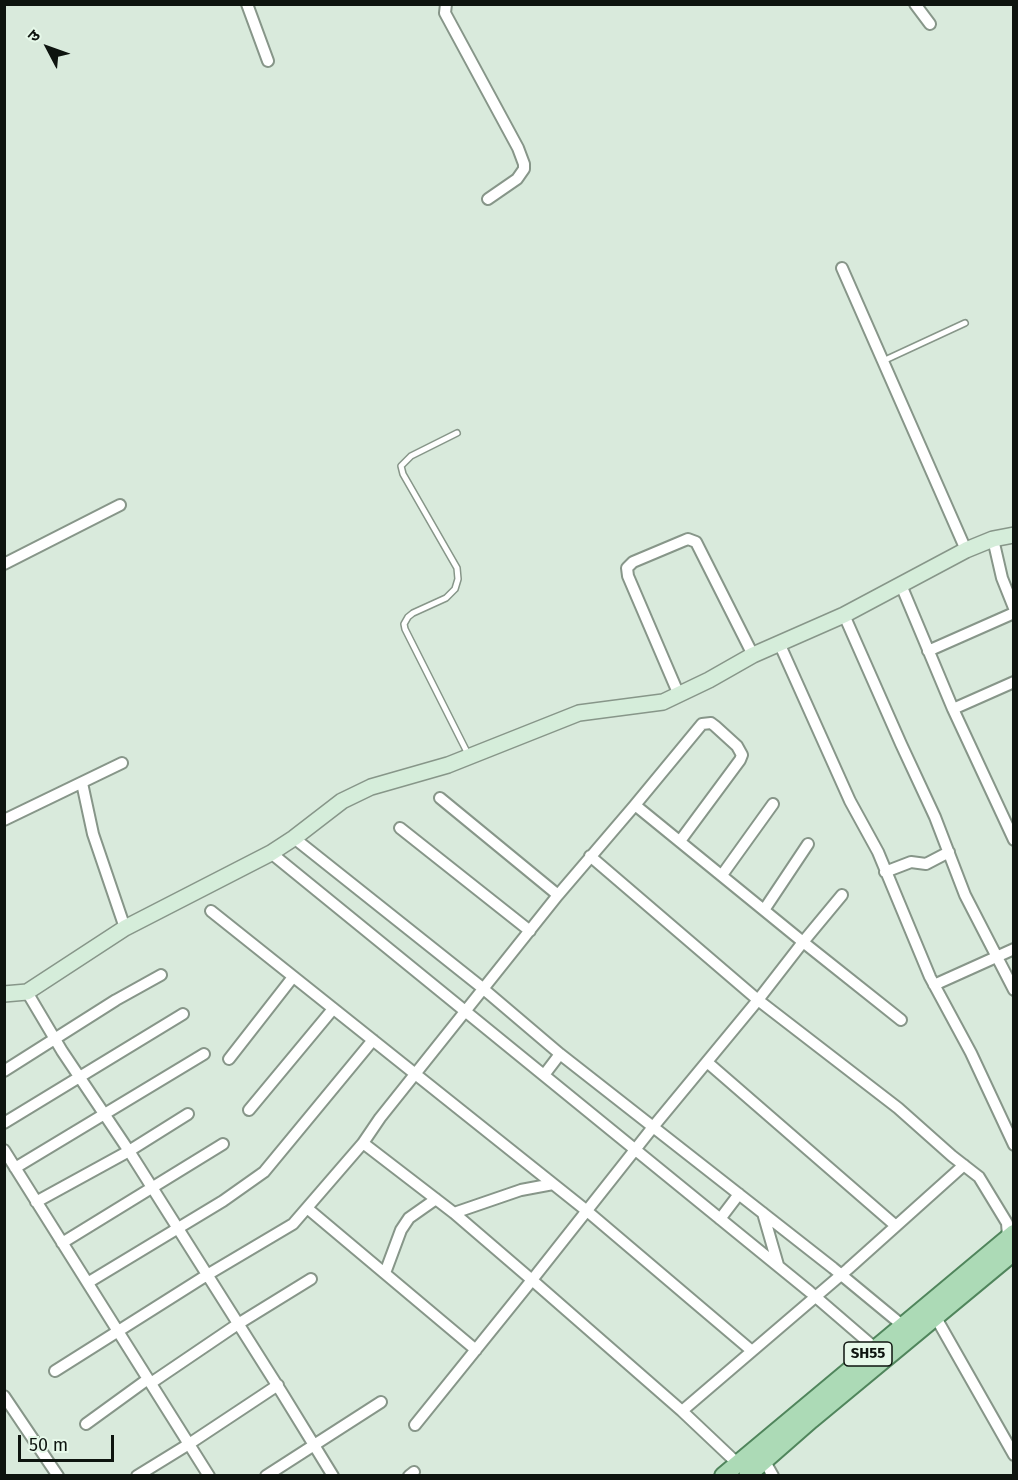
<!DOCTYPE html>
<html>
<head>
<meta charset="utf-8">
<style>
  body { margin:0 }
  #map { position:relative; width:1018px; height:1480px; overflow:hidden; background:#d9eadc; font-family:"Fira Sans","Noto Sans Devanagari",sans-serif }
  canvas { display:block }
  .frame { position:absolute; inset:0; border:6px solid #0e140f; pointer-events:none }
  .north { position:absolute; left:18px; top:18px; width:60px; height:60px; -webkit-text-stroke:4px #e6f8e9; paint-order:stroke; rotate:311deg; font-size:16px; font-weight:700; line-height:24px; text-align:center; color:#0e140f }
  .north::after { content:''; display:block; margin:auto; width:21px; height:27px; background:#0e140f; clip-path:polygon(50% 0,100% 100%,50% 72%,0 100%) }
  .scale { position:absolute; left:18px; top:1435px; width:96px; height:27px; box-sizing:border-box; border:3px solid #0e140f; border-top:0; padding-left:8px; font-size:18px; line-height:21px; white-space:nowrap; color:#0e140f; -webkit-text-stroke:4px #e6f8e9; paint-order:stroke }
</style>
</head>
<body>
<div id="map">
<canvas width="1018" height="1480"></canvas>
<div class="frame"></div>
<div class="north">उ</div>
<div class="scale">50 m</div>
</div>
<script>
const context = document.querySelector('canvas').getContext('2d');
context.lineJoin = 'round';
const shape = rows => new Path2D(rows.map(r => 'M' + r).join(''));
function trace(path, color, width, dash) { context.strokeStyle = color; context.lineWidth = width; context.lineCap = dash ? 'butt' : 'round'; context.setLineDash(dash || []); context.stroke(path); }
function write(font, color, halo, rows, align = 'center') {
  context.font = font + ' "Fira Sans",sans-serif'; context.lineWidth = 6; context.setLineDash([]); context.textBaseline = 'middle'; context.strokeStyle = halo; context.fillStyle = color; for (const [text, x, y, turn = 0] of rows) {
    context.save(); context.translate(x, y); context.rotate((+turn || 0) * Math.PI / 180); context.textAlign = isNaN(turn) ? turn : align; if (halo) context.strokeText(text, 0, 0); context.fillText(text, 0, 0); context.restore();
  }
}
const lane = shape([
  [883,361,965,323],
  [457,433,411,456,401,466,403,474,457,568,458,579,455,589,446,598,413,613,408,617,404,624,405,629,468,754]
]);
const street = shape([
  [247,4,268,61],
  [446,4,445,13,518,148,524,164,524,169,517,179,488,199],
  [915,4,930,24],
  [842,268,966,550],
  [993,539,1002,578,1014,608],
  [4,564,120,505],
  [901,585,953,709,1014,840],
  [844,615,901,744,935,817,965,895,1014,990],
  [780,645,850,801,878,852,930,977,971,1053,1014,1145],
  [928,651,1014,613],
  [679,695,628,576,627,568,633,562,683,541,688,539,696,542,753,655],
  [953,709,1014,682],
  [82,783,93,834,125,928],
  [440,798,558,895],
  [635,805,702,724,711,723,715,726,737,746,742,755,740,760,680,841],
  [4,820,122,763],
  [400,828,530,931],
  [294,838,480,986,560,1054,833,1268,902,1325],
  [271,853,810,1292,875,1348],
  [590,856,758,1000,898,1108,952,1156,979,1177,1007,1223,1008,1237],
  [885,872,911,862,926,864,949,852],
  [722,875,773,804],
  [842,895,803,942,758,1000,653,1127,532,1280,454,1213,363,1143,380,1118,558,895,635,805,803,942,901,1020],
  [764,910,808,844],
  [211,911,587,1211,752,1351],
  [934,985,1014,949],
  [27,992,62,1051,129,1151,282,1393,333,1476],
  [229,1059,293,977],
  [707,1062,896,1226],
  [4,1071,116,1000,161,975],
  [544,1075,560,1054],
  [249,1110,333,1009],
  [4,1123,183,1014],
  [4,1150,209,1476],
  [15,1168,204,1054],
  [36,1202,129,1151,188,1114],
  [307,1208,476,1350],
  [454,1213,521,1190,553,1184],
  [763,1213,778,1265],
  [720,1219,739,1194],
  [62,1243,223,1144],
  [385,1273,401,1230,409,1218,436,1199],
  [89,1282,223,1201,264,1172,373,1040],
  [935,1316,1014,1455],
  [55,1371,207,1275,293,1224,363,1143],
  [151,1383,238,1324,311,1279],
  [4,1396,58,1476],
  [682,1411,737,1463],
  [86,1424,148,1379],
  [415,1425,532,1280,682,1411,848,1269,964,1165],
  [764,1460,773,1476],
  [137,1476,189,1444,278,1385],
  [266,1476,381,1402],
  [409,1476,414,1472]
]);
const secondary = shape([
  [4,994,27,992,125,928,271,853,294,838,342,801,371,787,448,765,579,713,663,702,709,680,753,655,844,615,966,550,993,539,1014,535]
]);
const primary = shape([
  [723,1476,1014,1233],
  [747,1476,811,1420,1014,1252]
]);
trace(lane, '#879689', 8);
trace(street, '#879689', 14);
trace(secondary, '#879689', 18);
trace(primary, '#50855c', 20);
trace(lane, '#fff', 5);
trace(street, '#fff', 10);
trace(secondary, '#d5edda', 15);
trace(primary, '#acdab6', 16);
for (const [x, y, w] of [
  [868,1354,48]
]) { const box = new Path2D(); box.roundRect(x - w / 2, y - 12, w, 24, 4.5); context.fillStyle = '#e6f8e9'; context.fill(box); trace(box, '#0e140f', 1.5); }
write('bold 15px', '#0e140f', null, [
  ["SH55",868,1354]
]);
</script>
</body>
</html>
